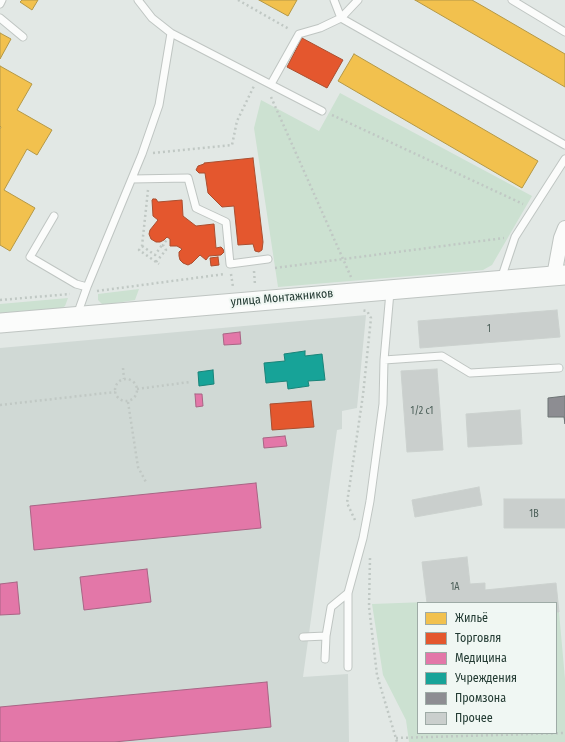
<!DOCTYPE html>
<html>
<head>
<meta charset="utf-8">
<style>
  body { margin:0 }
  #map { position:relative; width:565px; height:742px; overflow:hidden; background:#e2e8e5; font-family:"Fira Sans Condensed",sans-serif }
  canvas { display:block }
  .legend { position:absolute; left:417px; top:602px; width:140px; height:132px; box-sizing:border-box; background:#f0f7f3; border:1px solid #9eaba6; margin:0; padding:5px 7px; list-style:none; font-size:12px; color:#223a32 }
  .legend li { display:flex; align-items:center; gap:8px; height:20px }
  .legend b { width:20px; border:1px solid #9eaba6 }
</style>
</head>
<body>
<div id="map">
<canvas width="565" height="742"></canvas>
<ul class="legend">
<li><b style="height:11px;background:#f2c14e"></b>Жильё</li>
<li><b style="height:11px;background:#e4572e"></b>Торговля</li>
<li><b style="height:11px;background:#e377a8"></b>Медицина</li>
<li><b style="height:11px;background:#17a398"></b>Учреждения</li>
<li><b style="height:11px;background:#8d8d92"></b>Промзона</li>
<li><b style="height:11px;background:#cacfcd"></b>Прочее</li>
</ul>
</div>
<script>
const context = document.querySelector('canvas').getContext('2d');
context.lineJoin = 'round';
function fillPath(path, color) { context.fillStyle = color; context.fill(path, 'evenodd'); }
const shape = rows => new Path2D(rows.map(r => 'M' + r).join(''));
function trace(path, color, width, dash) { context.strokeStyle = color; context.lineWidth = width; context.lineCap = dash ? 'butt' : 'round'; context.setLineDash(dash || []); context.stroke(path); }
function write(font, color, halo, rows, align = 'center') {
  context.font = font + ' "Fira Sans Condensed",sans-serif'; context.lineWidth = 4; context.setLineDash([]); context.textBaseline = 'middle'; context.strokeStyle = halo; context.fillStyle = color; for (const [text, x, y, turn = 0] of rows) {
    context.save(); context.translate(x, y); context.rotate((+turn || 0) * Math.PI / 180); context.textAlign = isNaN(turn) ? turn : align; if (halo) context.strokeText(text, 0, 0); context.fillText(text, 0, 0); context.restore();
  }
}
fillPath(shape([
  [366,315,357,408,342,411,342,429,337,430,303,677,348,674,349,742,0,742,0,348]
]), '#d0d9d5');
fillPath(shape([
  [340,93,532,196,492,265,483,270,278,287,254,128,261,100,319,131],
  [139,289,135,300,103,305,98,300,98,294],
  [68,298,65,306,61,309,0,314,0,304],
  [426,602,418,603,418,733,556,733,556,612,559,612,565,679,565,742,409,742,406,720,383,675,372,604]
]), '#cce1d1');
const homes = shape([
  [22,0,38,0,32,10,20,2,22,0],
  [259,0,297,0,288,16,259,0],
  [415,0,472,0,486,8,565,54,565,87,415,0],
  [0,33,11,39,0,59,0,33],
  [354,54,538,161,522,188,338,81,354,54],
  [0,66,32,84,17,110,52,130,37,155,27,149,4,190,35,208,10,251,0,245,0,129,1,127,0,126,0,66]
]);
fillPath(homes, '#f2c14e');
trace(homes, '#b49846', 1);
const shops = shape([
  [302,38,343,60,327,88,287,67,302,38],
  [253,158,263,242,262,250,259,252,255,251,253,244,238,245,234,206,222,207,208,193,205,173,199,173,196,170,198,166,204,164,204,163,253,158],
  [153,199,156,199,158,202,182,200,183,216,196,226,214,224,216,248,221,247,223,249,224,252,221,255,209,256,206,260,200,255,192,263,188,265,183,263,180,260,179,256,179,252,182,249,177,246,170,246,170,239,167,237,164,240,160,242,156,242,151,239,149,234,150,230,158,220,153,216,152,200,153,199],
  [218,257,219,265,211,266,210,258,218,257],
  [311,401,314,427,272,430,270,404,311,401]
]);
fillPath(shops, '#e4572e');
trace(shops, '#aa4e2f', 1);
const health = shape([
  [240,332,241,344,224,345,223,334,240,332],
  [195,394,202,394,203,406,196,407,195,394],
  [285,436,287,446,264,448,263,438,285,436],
  [256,483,261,528,34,550,30,506,256,483],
  [147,569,151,602,84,610,80,577,147,569],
  [17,582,20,614,0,615,0,584,17,582],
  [267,682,271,727,114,742,0,742,0,707,267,682]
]);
fillPath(health, '#e377a8');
trace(health, '#a96585', 1);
const public = shape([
  [305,351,305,356,322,354,325,380,308,381,309,386,288,389,287,381,266,383,264,363,285,361,284,354,305,351],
  [213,370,214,384,199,386,198,372,213,370]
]);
fillPath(public, '#17a398');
trace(public, '#1a8479', 1);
const industry = shape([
  [565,396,565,424,564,417,548,417,548,398,565,396]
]);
fillPath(industry, '#8d8d92');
trace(industry, '#6d7475', 1);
const building = shape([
  [557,310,560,337,420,348,418,321,557,310],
  [437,369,443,450,407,452,401,371,437,369],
  [520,410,522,444,468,447,466,414,520,410],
  [479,487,482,505,415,517,412,500,479,487],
  [504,499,565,499,565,528,504,528,504,499],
  [467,557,470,584,485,583,485,590,556,583,559,612,556,612,556,603,427,603,422,562,467,557]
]);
fillPath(building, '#cacfcd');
trace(building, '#cbd1ce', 1);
const service = shape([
  [334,0,341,18,565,145],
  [512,0,565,32],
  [0,4,2,0],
  [0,18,23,37],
  [171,33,322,111],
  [271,84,299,34,320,28,341,18,358,0],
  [132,179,188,178,196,208,226,222,230,264,268,259],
  [54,216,30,257,76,284,87,287],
  [501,279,515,237,565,159],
  [77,315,87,287,142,154,159,105,171,33,152,18,138,0],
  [384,360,442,356,470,373,559,368],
  [303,637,326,636,331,607,348,593],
  [325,659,326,636],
  [348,667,348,593,363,538,370,501,383,404,384,360,390,292]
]);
const minor = shape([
  [554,276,561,238,565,228]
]);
const secondary = shape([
  [0,323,565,275]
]);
trace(service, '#bfc5c2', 9);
trace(minor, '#bfc5c2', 16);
trace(secondary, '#bfc5c2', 21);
trace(shape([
  [238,0,289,29],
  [271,97,351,277],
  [332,115,523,204],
  [153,153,232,145,237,121,254,86],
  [148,190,142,246,139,250,159,264],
  [142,246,155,255,162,245],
  [156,262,166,250,163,245,168,238],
  [275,268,504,238],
  [254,271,255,285],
  [231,274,233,287],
  [97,291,225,274],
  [0,300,70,294],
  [123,368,124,379],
  '115 390a11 11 0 1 1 22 0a11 11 0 1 1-22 0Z',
  [137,389,190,382],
  [128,402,138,467,147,484],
  [0,405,115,392],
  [355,520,347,503,363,395,371,318,367,311,361,310],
  [370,558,369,607,377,675,397,742],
  [396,738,565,733]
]), '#c0c8c4', 2.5, [2, 3]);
trace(service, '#fbfcfb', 7);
trace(minor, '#fbfcfb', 14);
trace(secondary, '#fbfcfb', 19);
write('10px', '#4d605a', null, [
  ["1",489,329],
  ["1/2 с1",422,411],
  ["1В",534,514],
  ["1А",455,587]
]);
write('12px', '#223a32', '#f0f7f3', [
  ["улица Монтажников",282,298,-5]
]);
</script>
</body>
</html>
